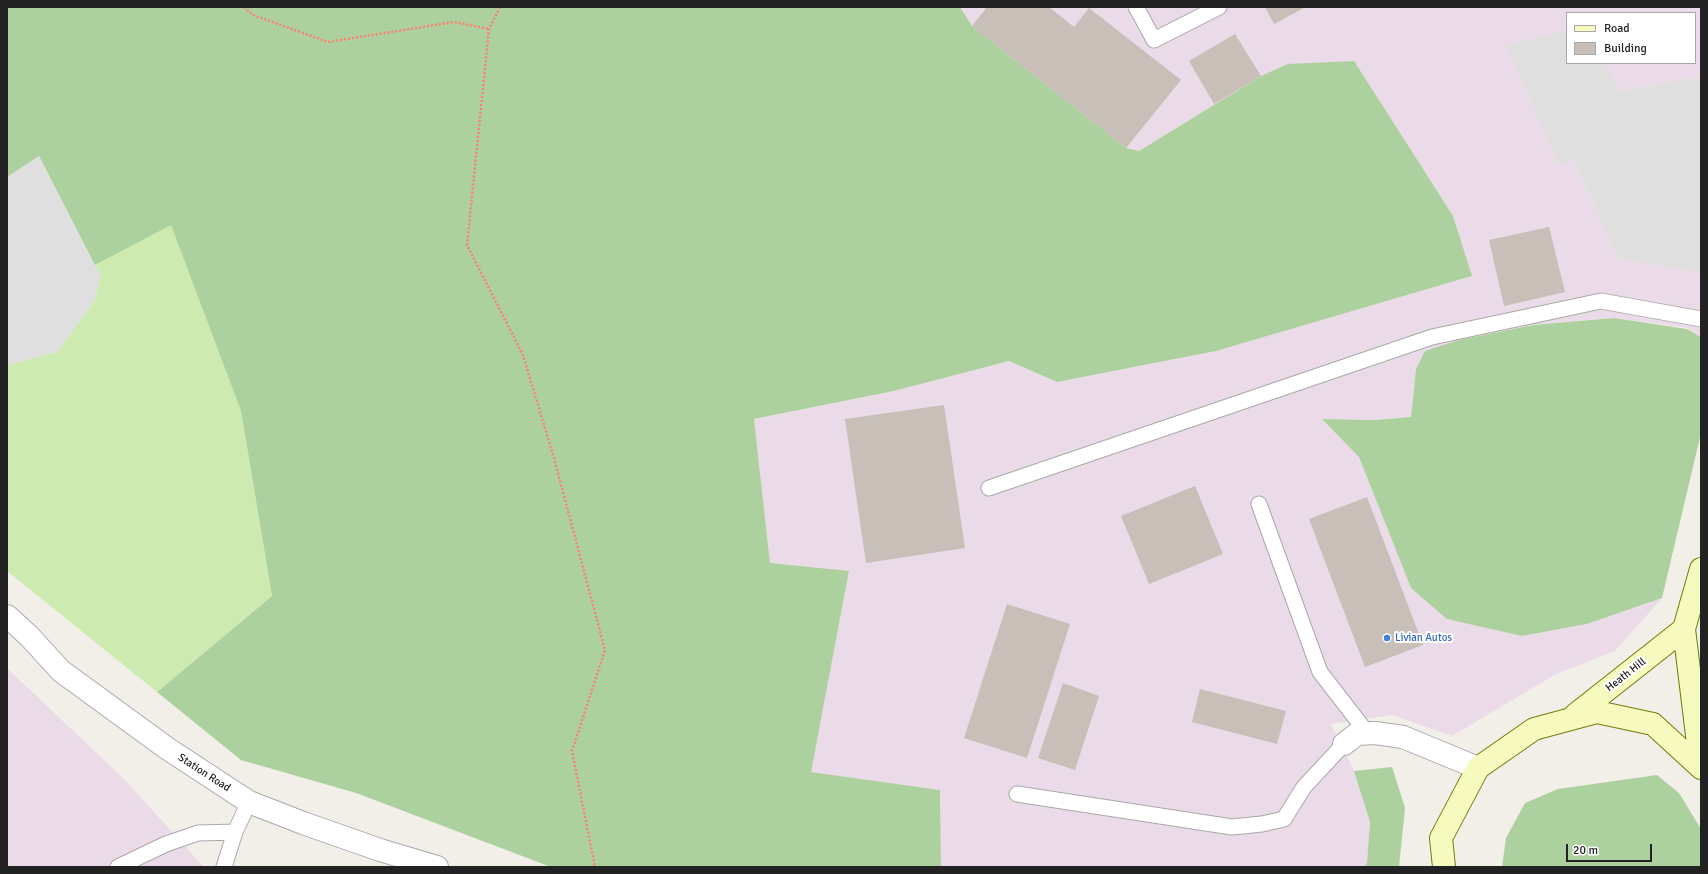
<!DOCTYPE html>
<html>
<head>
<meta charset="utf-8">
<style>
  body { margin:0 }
  #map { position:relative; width:1708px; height:874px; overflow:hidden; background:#f2efe9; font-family:Signika,sans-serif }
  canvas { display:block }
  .frame { position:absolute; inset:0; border:8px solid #222; pointer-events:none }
  .legend { position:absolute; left:1566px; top:12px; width:130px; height:52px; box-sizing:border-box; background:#fff; border:1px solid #a7a7a7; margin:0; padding:5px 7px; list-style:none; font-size:12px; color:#222 }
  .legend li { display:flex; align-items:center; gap:8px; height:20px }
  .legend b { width:20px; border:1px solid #a7a7a7 }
  .scale { position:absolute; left:1566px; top:844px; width:86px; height:18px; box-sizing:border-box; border:2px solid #222; border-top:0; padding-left:5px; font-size:12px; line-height:14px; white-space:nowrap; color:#222; -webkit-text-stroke:3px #fff; paint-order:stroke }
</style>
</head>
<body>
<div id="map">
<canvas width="1708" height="874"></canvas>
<div class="frame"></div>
<ul class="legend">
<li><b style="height:5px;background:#f7fabf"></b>Road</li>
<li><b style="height:11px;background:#c7bfb8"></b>Building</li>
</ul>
<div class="scale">20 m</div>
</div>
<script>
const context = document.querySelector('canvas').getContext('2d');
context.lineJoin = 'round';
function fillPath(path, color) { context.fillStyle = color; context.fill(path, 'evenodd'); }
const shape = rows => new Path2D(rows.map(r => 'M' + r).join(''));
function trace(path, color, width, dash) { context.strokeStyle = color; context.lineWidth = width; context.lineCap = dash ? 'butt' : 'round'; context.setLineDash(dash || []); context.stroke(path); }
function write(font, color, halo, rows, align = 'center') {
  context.font = font + ' Signika,sans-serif'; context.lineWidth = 4; context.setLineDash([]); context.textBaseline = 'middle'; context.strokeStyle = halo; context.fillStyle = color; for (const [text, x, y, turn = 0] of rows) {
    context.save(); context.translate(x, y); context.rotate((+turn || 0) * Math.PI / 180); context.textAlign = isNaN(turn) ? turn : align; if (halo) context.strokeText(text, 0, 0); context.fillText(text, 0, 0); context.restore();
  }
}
fillPath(shape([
  [1567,30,1567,63,1607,63,1618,91,1701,76,1701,273,1618,259,1573,160,1559,166,1505,45],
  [39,156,101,276,94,302,57,352,7,365,7,177]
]), '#e0dfdf');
fillPath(shape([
  [960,7,1701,7,1701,76,1618,91,1607,63,1695,63,1695,13,1567,13,1567,30,1506,45,1559,166,1573,160,1618,259,1701,273,1701,337,1687,328,1614,318,1533,325,1459,340,1416,369,1411,417,1375,420,1322,419,1359,456,1411,588,1522,636,1587,624,1662,598,1615,651,1556,674,1452,736,1392,715,1331,724,1354,771,1370,822,1367,863,1364,867,941,867,940,790,810,772,849,572,770,563,754,419,894,391,1009,361,1057,382,1216,351,1472,276,1261,76,1139,151,1126,148,972,26],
  [7,668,125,780,204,867,7,867]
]), '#ebdbe8');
fillPath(shape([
  [171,224,241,411,272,596,157,692,7,571,7,365,57,352,94,302,101,276,95,265]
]), '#cdebb0');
fillPath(shape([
  [7,7,960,7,972,26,1126,148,1139,151,1261,76,1288,64,1354,61,1453,216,1472,276,1216,351,1057,382,1009,361,894,391,754,419,770,563,849,571,811,772,940,790,941,867,551,867,356,793,241,760,157,692,272,596,241,411,171,225,95,265,39,156,7,177],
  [1614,318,1687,329,1701,337,1701,433,1662,598,1587,624,1522,636,1447,619,1411,588,1359,457,1322,419,1375,420,1411,417,1416,369,1425,351,1459,340,1533,325],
  [1392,767,1405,808,1399,867,1364,867,1367,863,1370,822,1354,771],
  [1657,775,1679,793,1701,829,1701,867,1502,867,1506,838,1525,803,1558,789]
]), '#add19e');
fillPath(shape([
  [987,7,1049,7,1074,27,1089,8,1181,80,1126,148,972,26],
  [1265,7,1306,7,1274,24],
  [1235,34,1261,76,1214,104,1189,61],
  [1549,227,1565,292,1504,306,1489,240],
  [944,405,965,548,866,563,845,419],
  [1195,486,1223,554,1149,584,1121,516],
  [1367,497,1423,645,1365,667,1309,519],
  [1007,604,1070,624,1027,758,964,738],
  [1063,683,1099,696,1075,770,1038,758],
  [1200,689,1286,711,1277,744,1192,722]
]), '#c7bfb8');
const lane = shape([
  [1136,7,1154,40,1219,7],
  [989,488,1432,337,1601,301,1701,319],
  [1259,504,1320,672,1368,734],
  [1017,794,1232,827,1262,824,1284,819,1304,787,1344,744],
  [118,867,166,844,198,833,235,832],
  [224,867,235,832,249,802]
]);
const street = shape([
  [7,616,29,636,61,671,168,749,249,802,303,823,380,850,437,867],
  [1344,744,1357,734,1375,733,1403,737,1478,768]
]);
const secondary = shape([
  [1575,715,1684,629],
  [1701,768,1684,629,1701,569],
  [1444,867,1441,838,1478,768,1534,729,1597,712,1653,724,1701,768]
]);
trace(lane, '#a9a9a9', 17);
trace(street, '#a9a9a9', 24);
trace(secondary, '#707d05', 24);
trace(shape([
  [244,7,253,15,328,42,454,22,489,29],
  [500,7,489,29,467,245,523,355,554,458,605,650,572,751,595,867]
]), '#fa8072', 2.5, [2, 2]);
trace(lane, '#fff', 15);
trace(street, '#fff', 22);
trace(secondary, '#f7fabf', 22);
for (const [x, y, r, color] of [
  [1387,638,4,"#3f7fe0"]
]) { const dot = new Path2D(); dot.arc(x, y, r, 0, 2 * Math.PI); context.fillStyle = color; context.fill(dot); trace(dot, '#fff', 1.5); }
write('11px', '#366cbe', '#fff', [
  ["Livian Autos",1395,638]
], 'left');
write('11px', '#222', '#fff', [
  ["Heath Hill",1626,675,-38],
  ["Station Road",204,773,33]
]);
</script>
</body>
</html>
